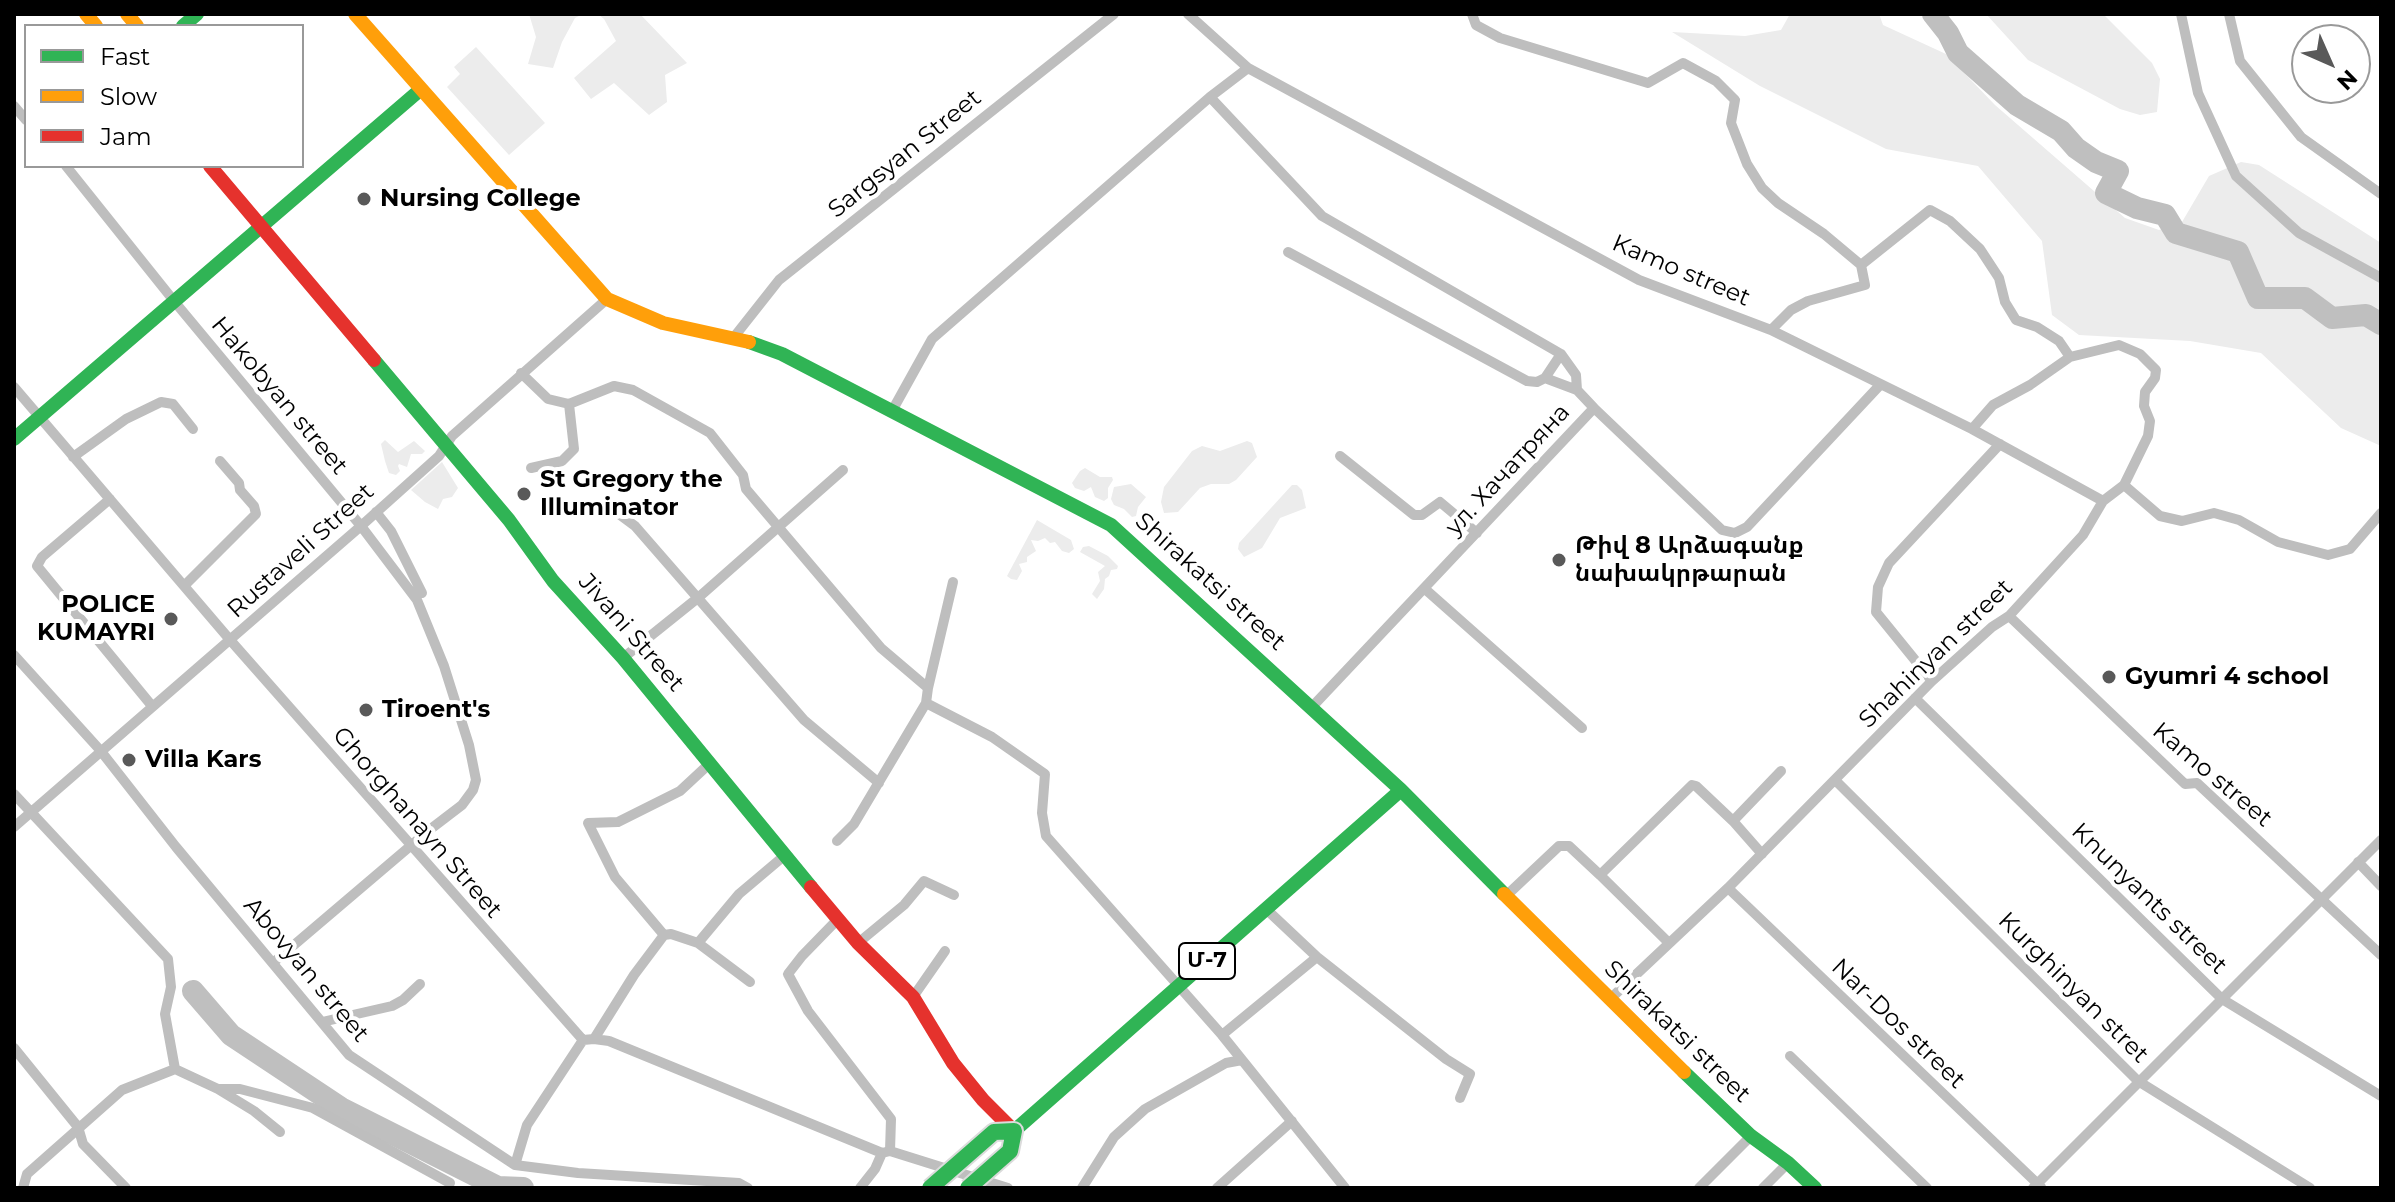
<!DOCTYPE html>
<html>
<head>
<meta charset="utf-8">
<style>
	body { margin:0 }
	#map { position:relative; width:2395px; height:1202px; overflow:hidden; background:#fff; font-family:Montserrat,sans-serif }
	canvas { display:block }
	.frame { position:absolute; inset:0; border:16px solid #000; pointer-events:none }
	.legend { position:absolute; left:24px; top:24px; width:280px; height:144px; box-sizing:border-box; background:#fff; border:2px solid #999; margin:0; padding:10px 14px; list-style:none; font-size:24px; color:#000 }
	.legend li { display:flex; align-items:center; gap:16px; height:40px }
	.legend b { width:40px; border:2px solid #999 }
	.north { position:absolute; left:2291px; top:24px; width:80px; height:80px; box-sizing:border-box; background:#fff; border:2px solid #999; border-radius:50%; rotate:135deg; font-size:22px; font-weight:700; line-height:32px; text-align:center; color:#000 }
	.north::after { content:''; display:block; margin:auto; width:28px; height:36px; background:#595959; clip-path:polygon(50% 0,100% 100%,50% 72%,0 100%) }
</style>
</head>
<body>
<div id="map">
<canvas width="2395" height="1202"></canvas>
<div class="frame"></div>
<ul class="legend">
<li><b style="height:10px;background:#30b455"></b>Fast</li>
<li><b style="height:10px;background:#ff9f0a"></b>Slow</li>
<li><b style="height:10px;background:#e5322d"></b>Jam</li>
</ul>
<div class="north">N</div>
</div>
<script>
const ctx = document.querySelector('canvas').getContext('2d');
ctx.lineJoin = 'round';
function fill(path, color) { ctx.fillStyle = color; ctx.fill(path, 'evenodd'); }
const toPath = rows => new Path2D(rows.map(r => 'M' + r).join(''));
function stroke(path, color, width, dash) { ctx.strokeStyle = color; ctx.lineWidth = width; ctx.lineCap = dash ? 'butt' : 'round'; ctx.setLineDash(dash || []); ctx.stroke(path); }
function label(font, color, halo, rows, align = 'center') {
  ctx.font = font + ' Montserrat,"Noto Sans Armenian",sans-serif'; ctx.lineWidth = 8; ctx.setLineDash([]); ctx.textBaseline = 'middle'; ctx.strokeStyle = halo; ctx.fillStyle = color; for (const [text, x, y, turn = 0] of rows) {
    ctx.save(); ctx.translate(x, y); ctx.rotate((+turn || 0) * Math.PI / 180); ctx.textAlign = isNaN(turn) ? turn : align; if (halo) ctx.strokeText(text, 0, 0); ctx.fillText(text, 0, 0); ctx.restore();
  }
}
const green = toPath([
	[529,14,583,14,575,18,562,42,553,68,528,64,536,37],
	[598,14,640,14,687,63,665,75,667,102,649,115,614,83,591,99,574,78,616,41,604,19],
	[1790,14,1879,14,1883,25,1946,54,1995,105,2125,218,2159,230,2182,222,2209,176,2241,162,2259,165,2381,243,2381,446,2341,428,2261,353,2190,341,2079,335,2052,315,2042,241,1978,166,1886,149,1760,86,1672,32,1745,36,1781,30],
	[1986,14,2103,14,2152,63,2160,79,2157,112,2140,115,2120,109,2028,60],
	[476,47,545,123,509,155,447,87,460,74,454,67],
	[385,440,398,452,414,441,425,451,422,454,411,454,407,467,399,464,398,466,400,471,396,475,389,473,385,461,381,444],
	[1247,441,1252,443,1257,457,1236,480,1229,484,1211,484,1200,488,1178,512,1164,513,1161,502,1164,487,1192,451,1202,446,1220,451],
	[442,462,458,488,452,497,443,499,438,509,425,502,411,490],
	[1085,468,1100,477,1112,477,1113,480,1108,488,1108,498,1104,501,1095,497,1091,487,1084,491,1075,488,1072,483,1080,471],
	[1131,484,1146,497,1138,507,1136,516,1132,517,1124,509,1114,505,1111,499,1114,487],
	[1292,485,1297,485,1302,490,1306,508,1280,518,1262,548,1244,557,1238,549,1239,543],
	[1037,520,1071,540,1074,549,1069,553,1062,551,1055,542,1050,543,1045,538,1038,541,1031,540,1036,551,1027,557,1027,562,1019,564,1022,571,1017,580,1011,579,1007,576],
	[1089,546,1108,556,1118,566,1117,569,1111,570,1109,576,1105,579,1104,589,1097,599,1092,594,1100,581,1098,572,1105,566,1080,552,1083,547]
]);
const river = toPath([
	[1933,14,1948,33,1958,53,2017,105,2061,131,2076,148,2096,162,2118,171,2106,193,2137,208,2165,215,2176,233,2238,252,2258,298,2305,298,2332,318,2366,315,2381,324],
	[193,991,231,1035,341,1108,498,1187,523,1188]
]);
const street = toPath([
	[1188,14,1248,68,1639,280,1771,330,1972,429,2103,501],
	[1472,14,1476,25,1500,38,1648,83,1683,63,1716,81,1735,100,1731,123,1747,164,1762,188,1778,203,1824,234,1861,265],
	[2181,14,2198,93,2236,176,2299,233,2381,278],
	[2229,14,2240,61,2301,137,2381,194],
	[1210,97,1322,216,1561,354,1576,375,1577,390],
	[14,106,26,120],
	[66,166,174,301,361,526,417,600,444,666,469,745,476,780,473,790,462,805,428,831,274,962],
	[1288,252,1527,381,1537,382,1545,378,1561,354],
	[1861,265,1930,210,1950,221,1980,249,1999,278,2005,302,2016,320,2037,327,2059,341,2070,357,2030,385,1993,405,1972,429],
	[1771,330,1791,310,1808,301,1865,285,1861,265],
	[734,337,779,280,1114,14],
	[521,373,548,399,569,404,614,386,633,390,710,433,743,475,746,489,881,648,928,688,926,703,992,737,1045,774,1042,813,1046,836,1222,1035,1345,1188],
	[1545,378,1577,390,1594,408],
	[14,387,231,641,583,1040,594,1039,609,1041,882,1153],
	[892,411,932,339,1210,97,1248,68],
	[1340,456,1414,515,1422,515,1440,502,1477,533],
	[73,457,126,419,161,402,173,404,193,429],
	[531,468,562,461,574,449,569,404],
	[2124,485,2160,516,2182,521,2214,513,2239,520,2278,542,2328,555,2350,549,2381,513],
	[110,499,42,557,37,566,152,706],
	[608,506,635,526,804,720,879,783],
	[376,512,391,531,422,593],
	[184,586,256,514,254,506,240,490,239,483,220,461],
	[1425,589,1582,728],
	[2009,616,2185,784,2197,783,2381,955],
	[14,655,100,750,176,847,349,1055,515,1165,578,1173,739,1183,748,1188],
	[623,658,699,597,843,470],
	[1932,681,1876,612,1878,587,1889,563,2000,444],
	[928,688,953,582],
	[1915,698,2222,999,2381,1096],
	[1311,708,1594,408,1722,530,1735,533,1747,527,1880,385],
	[1835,780,2138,1081,2310,1188],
	[14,794,168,959,171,987,165,1014,175,1069],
	[14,827,361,526,439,456,452,436,607,299],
	[837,841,854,824,926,703],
	[1762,854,1733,821,1781,771],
	[2358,862,2381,886],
	[1600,875,1669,943],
	[1728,888,2041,1187],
	[1507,895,1559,846,1569,846,1600,875,1692,785,1696,786,1733,821],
	[1266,909,1317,957,1446,1059,1470,1074,1460,1098],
	[838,919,802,956,788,974,808,1011,891,1119,890,1151],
	[664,935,615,877,588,823,618,822,680,791,708,765],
	[698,943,739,894,784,856],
	[858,943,904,905,924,881,954,895],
	[913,997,945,951],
	[1609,1000,1728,888,1932,681,1992,627,2009,616,2083,535,2103,501,2124,485,2148,436,2150,421,2144,406,2145,392,2155,378,2156,370,2140,354,2119,345,2070,357],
	[322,1022,392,1006,403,1000,420,984],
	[1222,1035,1317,957],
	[594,1039,634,975,664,935,671,934,698,943,750,982],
	[14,1048,78,1127,83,1144,126,1188],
	[1790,1056,1927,1188],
	[175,1069,218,1089,254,1111,280,1132],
	[218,1089,240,1089,313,1108,450,1183],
	[515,1165,527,1125,583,1040],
	[23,1188,27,1174,122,1090,175,1069],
	[860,1188,875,1169,882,1153,890,1151,1008,1188],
	[1082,1188,1114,1137,1145,1109,1226,1063,1242,1060],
	[1217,1188,1292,1121],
	[1699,1188,1751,1136],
	[1763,1188,1788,1163],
	[2033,1188,2381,840]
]);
const fast = toPath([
	[183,26,197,14],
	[749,342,782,354,1111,525,1401,790],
	[374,360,509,520,553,581,623,658,811,887],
	[14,439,420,90],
	[1684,1072,1751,1136,1788,1163,1815,1188],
	[1014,1131,1401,790,1504,894]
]);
const slow = toPath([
	[86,14,96,26],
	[127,14,137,26],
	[355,14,607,299,663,323,749,342],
	[1504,894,1684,1072]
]);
const jam = toPath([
	[210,166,374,360],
	[811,887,858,943,913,997,953,1063,983,1100,1014,1131]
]);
const fastBridge = toPath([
	[930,1188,994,1132,1014,1131,1010,1151,968,1188]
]);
const markers = [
	[364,199,8,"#595959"],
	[524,494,8,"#595959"],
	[1559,560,8,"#595959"],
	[171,619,8,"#595959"],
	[2109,677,8,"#595959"],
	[366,710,8,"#595959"],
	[129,760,8,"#595959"]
];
const shields = [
	[1207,961,56]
];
const shieldNames = [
	["Մ-7",1207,961]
];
const streetNames = [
	["Sargsyan Street",905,154,-39],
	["Kamo street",1681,271,23],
	["Hakobyan street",279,396,50],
	["ул. Хачатряна",1508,470,-47],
	["Rustaveli Street",301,551,-42],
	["Shirakatsi street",1210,582,42],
	["Jivani Street",631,633,49],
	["Shahinyan street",1936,654,-44],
	["Kamo street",2212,775,40],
	["Ghorghanayn Street",417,823,49],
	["Knunyants street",2149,899,44],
	["Abovyan street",306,970,50],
	["Kurghinyan stret",2073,988,45],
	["Nar-Dos street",1898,1024,44],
	["Shirakatsi street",1677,1032,44]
];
const poiNames = [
	["Nursing College",380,199],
	["St Gregory the",540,480],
	["Illuminator",540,508],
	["Թիվ 8 Արձագանք",1575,546],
	["նախակրթարան",1575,574],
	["POLICE",155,605,"right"],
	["KUMAYRI",155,633,"right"],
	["Gyumri 4 school",2125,677],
	["Tiroent's",382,710],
	["Villa Kars",145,760]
];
fill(green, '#ececec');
stroke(river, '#bfbfbf', 22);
stroke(street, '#bebebe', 10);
stroke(fast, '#30b455', 14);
stroke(slow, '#ff9f0a', 14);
stroke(jam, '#e5322d', 14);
stroke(fastBridge, '#dbdbdb', 20, []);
stroke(fastBridge, '#30b455', 16);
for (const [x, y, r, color] of markers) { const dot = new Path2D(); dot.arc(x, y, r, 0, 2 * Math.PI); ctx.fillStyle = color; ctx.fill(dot); stroke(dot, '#fff', 3); }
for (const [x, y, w] of shields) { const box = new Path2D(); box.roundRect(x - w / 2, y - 18, w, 36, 6); ctx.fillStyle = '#fff'; ctx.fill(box); stroke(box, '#000', 2); }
label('bold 22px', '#000', null, shieldNames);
label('24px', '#000', '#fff', streetNames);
label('bold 24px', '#000', '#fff', poiNames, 'left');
</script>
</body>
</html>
